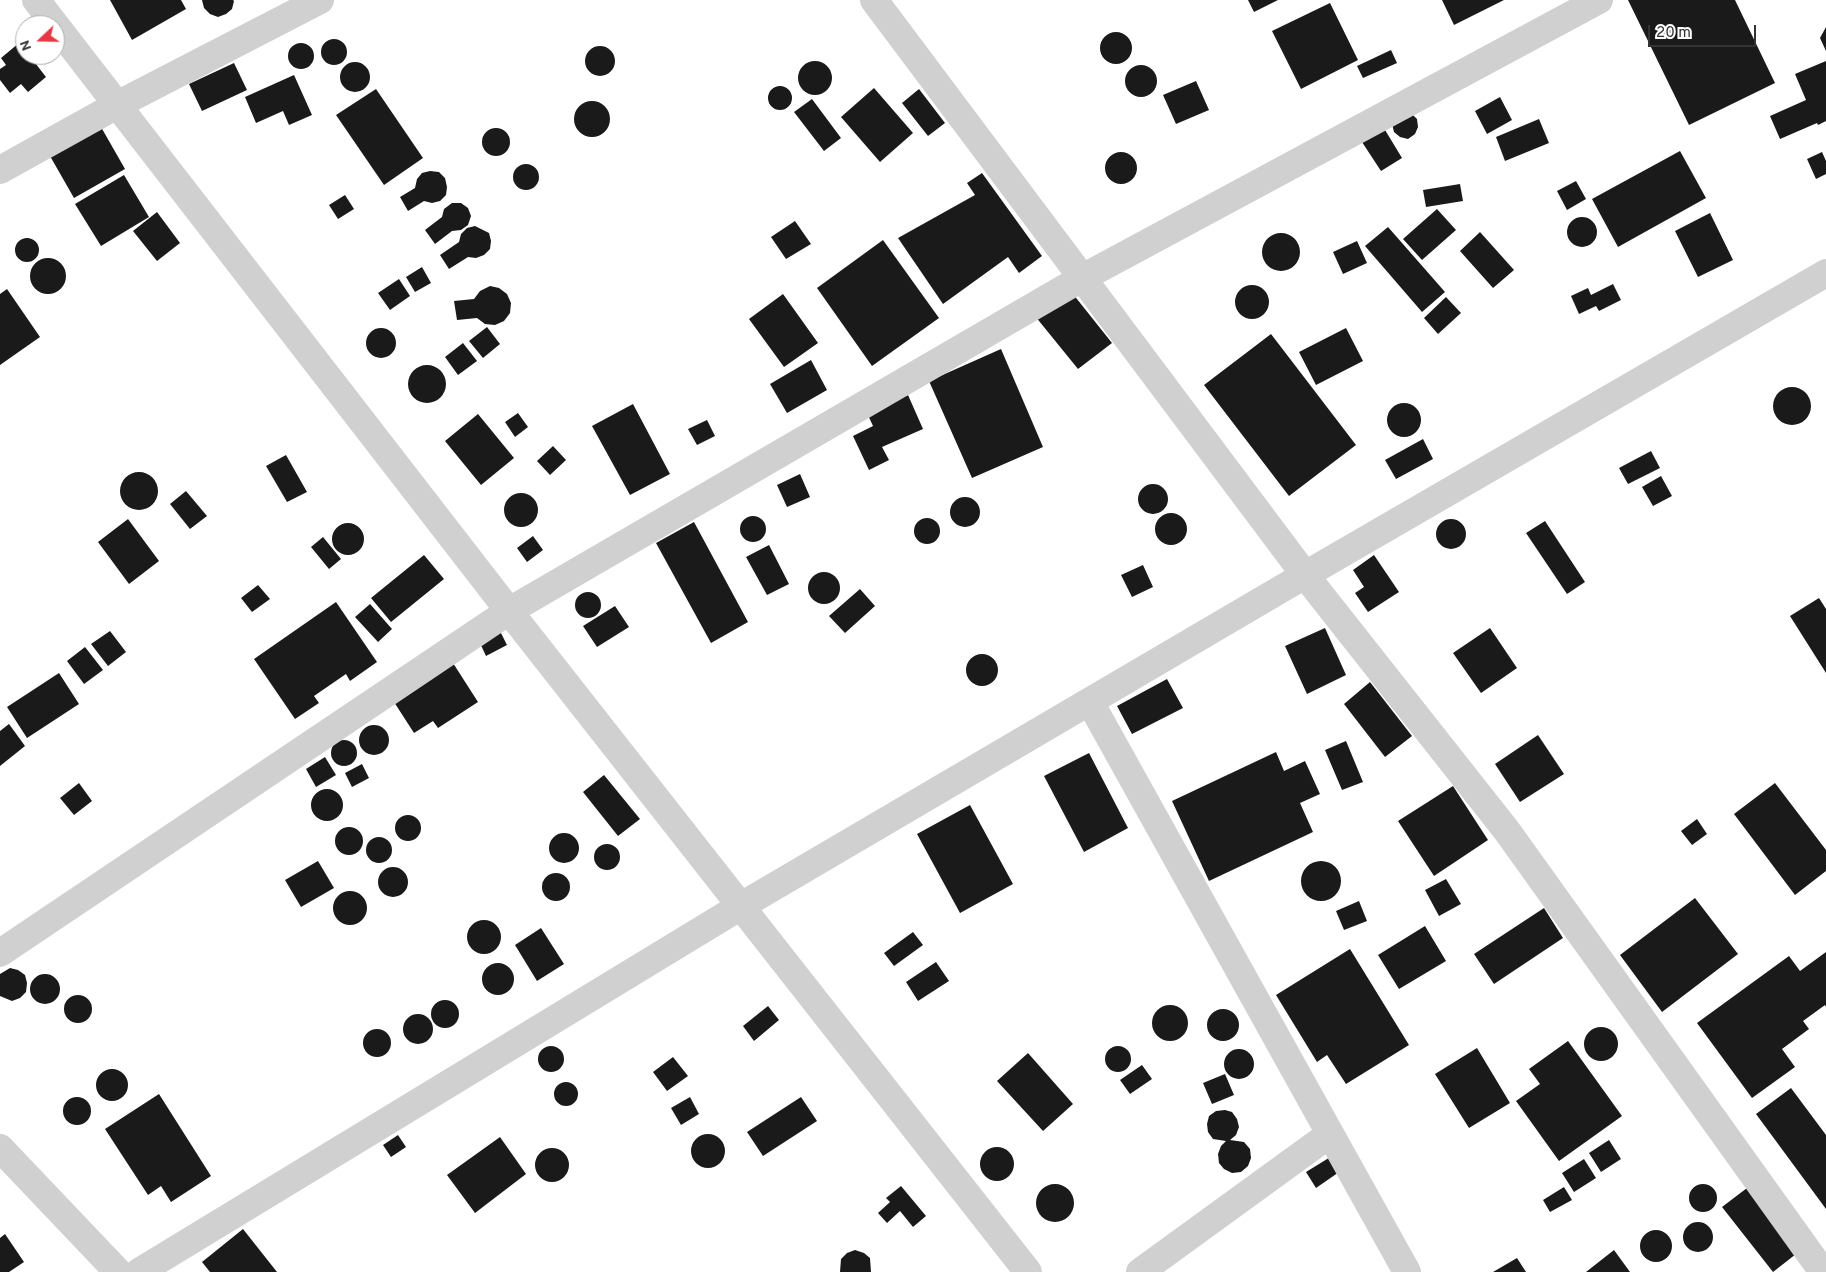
<!DOCTYPE html>
<html>
<head>
<meta charset="utf-8">
<style>
	body { margin:0 }
	#map { position:relative; width:1826px; height:1272px; overflow:hidden; background:#fff; font-family:Overpass,sans-serif }
	canvas { display:block }
	.north { position:absolute; left:15px; top:15px; width:50px; height:50px; box-sizing:border-box; background:#fff; border:1px solid #adadad; border-radius:50%; rotate:249deg; font-size:14px; font-weight:700; line-height:20px; text-align:center; color:#333 }
	.north::after { content:''; display:block; margin:auto; width:18px; height:22px; background:#e63946; clip-path:polygon(50% 0,100% 100%,50% 72%,0 100%) }
	.scale { position:absolute; left:1648px; top:25px; width:108px; height:22px; box-sizing:border-box; border:2px solid #333; border-top:0; padding-left:6px; font-size:15px; line-height:18px; white-space:nowrap; color:#333; -webkit-text-stroke:4px #fff; paint-order:stroke }
</style>
</head>
<body>
<div id="map">
<canvas width="1826" height="1272"></canvas>
<div class="north">N</div>
<div class="scale">20 m</div>
</div>
<script>
const ctx = document.querySelector('canvas').getContext('2d');
ctx.lineJoin = 'round';
function fill(path, color) { ctx.fillStyle = color; ctx.fill(path, 'evenodd'); }
const toPath = rows => new Path2D(rows.map(r => 'M' + r).join(''));
function stroke(path, color, width, dash) { ctx.strokeStyle = color; ctx.lineWidth = width; ctx.lineCap = dash ? 'butt' : 'round'; ctx.setLineDash(dash || []); ctx.stroke(path); }
const building = toPath([
	[110,0,181,0,186,9,132,40],
	[202,0,233,0,234,1,232,9,226,14,218,17,210,14,204,8],
	[1248,0,1278,0,1254,12],
	[1442,0,1504,0,1454,25],
	[1628,0,1735,0,1775,83,1689,125],
	[1330,3,1358,60,1301,89,1272,31],
	[1826,27,1826,51,1820,38],
	'1100 48a16 16 0 1 1 32 0a16 16 0 1 1-32 0Z',
	'321 52a13 13 0 1 1 26 0a13 13 0 1 1-26 0Z',
	[19,43,25,50,25,55,29,55,46,77,28,92,21,84,10,93,0,80,0,69,6,65,1,58],
	'288 56a13 13 0 1 1 26 0a13 13 0 1 1-26 0Z',
	'585 61a15 15 0 1 1 30 0a15 15 0 1 1-30 0Z',
	[1391,50,1397,63,1363,78,1357,66],
	[1826,61,1826,121,1818,125,1817,123,1780,139,1770,116,1806,100,1795,74],
	'798 78a17 17 0 1 1 34 0a17 17 0 1 1-34 0Z',
	'340 77a15 15 0 1 1 30 0a15 15 0 1 1-30 0Z',
	[234,63,247,90,202,111,189,84],
	'1125 81a16 16 0 1 1 32 0a16 16 0 1 1-32 0Z',
	[294,75,312,115,289,125,283,111,256,123,245,97],
	[1196,81,1209,110,1176,124,1163,95],
	'768 98a12 12 0 1 1 24 0a12 12 0 1 1-24 0Z',
	[874,88,913,133,880,162,841,117],
	[376,89,423,158,384,185,336,115],
	[919,89,945,123,928,136,902,103],
	[1500,97,1512,120,1487,134,1475,111],
	[812,99,841,138,824,151,794,112],
	'574 119a18 18 0 1 1 36 0a18 18 0 1 1-36 0Z',
	[1411,113,1417,119,1418,127,1415,134,1408,139,1400,137,1394,132,1392,124],
	[1539,119,1549,143,1505,161,1496,137],
	[1382,125,1402,158,1381,171,1360,139],
	[101,127,125,169,74,198,50,156],
	'482 142a14 14 0 1 1 28 0a14 14 0 1 1-28 0Z',
	[1680,151,1706,198,1618,247,1592,199],
	'1105 168a16 16 0 1 1 32 0a16 16 0 1 1-32 0Z',
	[1822,152,1826,161,1826,174,1816,179,1807,159],
	'513 177a13 13 0 1 1 26 0a13 13 0 1 1-26 0Z',
	[430,171,439,172,445,178,447,187,446,195,440,201,432,203,424,201,408,211,400,197,415,188,417,179,422,173],
	[982,173,1042,256,1019,273,1008,257,943,304,898,238,975,195,967,183],
	[124,175,149,217,101,246,75,204],
	[1576,181,1586,199,1567,210,1557,191],
	[1460,184,1463,201,1426,207,1423,190],
	[345,195,354,209,338,219,329,205],
	[452,203,461,203,468,208,471,216,468,225,461,230,452,231,435,244,425,230,442,217,444,209],
	[1437,209,1456,230,1422,260,1403,239],
	[157,212,180,243,157,261,133,231],
	[1710,213,1733,260,1698,277,1675,231],
	'1567 232a15 15 0 1 1 30 0a15 15 0 1 1-30 0Z',
	[795,221,811,244,786,259,771,237],
	[475,226,489,233,491,241,490,249,484,255,476,258,468,257,449,269,440,255,459,242,461,234,467,228],
	[1388,227,1445,292,1422,312,1365,246],
	[1480,232,1514,270,1493,288,1460,251],
	'1262 252a19 19 0 1 1 38 0a19 19 0 1 1-38 0Z',
	'15 250a12 12 0 1 1 24 0a12 12 0 1 1-24 0Z',
	[883,240,939,318,872,366,817,288],
	[1357,241,1367,263,1343,274,1333,252],
	'30 276a18 18 0 1 1 36 0a18 18 0 1 1-36 0Z',
	[422,267,431,283,415,292,406,277],
	[399,279,410,296,390,310,378,293],
	[1613,284,1621,300,1599,311,1596,306,1579,314,1571,296,1588,288,1591,295],
	'1235 302a17 17 0 1 1 34 0a17 17 0 1 1-34 0Z',
	[490,286,499,288,507,294,511,303,510,313,504,321,495,325,485,324,477,318,457,320,454,301,474,299,480,291],
	[7,289,40,337,0,365,0,294],
	[1069,289,1112,343,1078,369,1035,316],
	[783,294,818,343,784,367,749,319],
	[1446,297,1461,313,1438,334,1424,318],
	[487,327,500,344,483,358,469,341],
	'366 343a15 15 0 1 1 30 0a15 15 0 1 1-30 0Z',
	[1346,328,1363,361,1316,385,1299,352],
	[1271,334,1356,445,1289,496,1204,385],
	[463,343,477,361,458,375,445,357],
	[1001,349,1043,447,972,478,929,381],
	[811,360,827,390,787,413,770,384],
	'408 384a19 19 0 1 1 38 0a19 19 0 1 1-38 0Z',
	'1773 406a19 19 0 1 1 38 0a19 19 0 1 1-38 0Z',
	[908,395,923,429,882,447,889,460,869,470,853,436,873,426,867,413],
	'1387 420a17 17 0 1 1 34 0a17 17 0 1 1-34 0Z',
	[633,404,670,474,630,495,592,426],
	[518,413,528,427,515,437,505,422],
	[478,414,514,458,481,485,445,441],
	[707,420,715,436,697,445,688,429],
	[1423,439,1433,459,1396,479,1385,460],
	[553,446,566,460,550,475,537,461],
	[1651,451,1660,468,1628,484,1619,468],
	[286,455,307,492,287,502,266,466],
	'120 491a19 19 0 1 1 38 0a19 19 0 1 1-38 0Z',
	[800,474,810,497,787,507,777,485],
	[1661,476,1672,496,1653,506,1642,487],
	'1138 499a15 15 0 1 1 30 0a15 15 0 1 1-30 0Z',
	[186,491,207,516,190,529,170,504],
	'504 510a17 17 0 1 1 34 0a17 17 0 1 1-34 0Z',
	'950 512a15 15 0 1 1 30 0a15 15 0 1 1-30 0Z',
	'1155 529a16 16 0 1 1 32 0a16 16 0 1 1-32 0Z',
	'740 529a13 13 0 1 1 26 0a13 13 0 1 1-26 0Z',
	'914 531a13 13 0 1 1 26 0a13 13 0 1 1-26 0Z',
	'1436 534a15 15 0 1 1 30 0a15 15 0 1 1-30 0Z',
	[128,519,159,561,129,584,98,542],
	[1545,521,1585,582,1567,594,1526,533],
	[694,522,748,622,711,643,656,543],
	'332 539a16 16 0 1 1 32 0a16 16 0 1 1-32 0Z',
	[533,536,543,550,527,562,517,548],
	[323,537,341,559,329,569,311,547],
	[769,545,789,584,767,595,746,557],
	[424,555,444,579,391,622,371,598],
	[1374,555,1399,592,1368,612,1355,593,1364,587,1353,570],
	[1143,565,1153,587,1132,597,1121,575],
	'808 588a16 16 0 1 1 32 0a16 16 0 1 1-32 0Z',
	[258,585,270,599,252,612,241,598],
	[860,589,875,606,845,633,829,616],
	'575 605a13 13 0 1 1 26 0a13 13 0 1 1-26 0Z',
	[1819,598,1826,609,1826,673,1790,616],
	[336,602,377,662,350,681,346,674,314,696,319,703,295,719,254,659],
	[370,604,392,629,378,642,355,617],
	[615,606,629,627,597,647,583,626],
	[1325,628,1346,675,1307,694,1285,646],
	[1490,628,1517,668,1481,693,1453,653],
	[110,631,126,652,108,666,91,644],
	[500,631,507,645,486,656,479,641],
	[85,647,103,670,84,684,67,661],
	'966 670a16 16 0 1 1 32 0a16 16 0 1 1-32 0Z',
	[453,663,478,702,438,728,433,721,414,733,394,702],
	[59,673,79,704,27,738,7,707],
	[1167,679,1183,708,1132,734,1117,706],
	[1370,682,1412,736,1385,757,1344,704],
	[9,724,25,746,0,766,0,731],
	'359 740a15 15 0 1 1 30 0a15 15 0 1 1-30 0Z',
	[1538,735,1564,774,1520,802,1495,764],
	'331 753a13 13 0 1 1 26 0a13 13 0 1 1-26 0Z',
	[1346,741,1363,782,1342,790,1325,750],
	[1276,752,1284,771,1305,761,1320,794,1300,803,1313,832,1209,881,1172,801],
	[1089,753,1128,828,1084,852,1044,776],
	[325,757,336,775,316,787,306,769],
	[362,764,369,778,352,787,345,773],
	[604,775,640,819,618,836,583,792],
	[79,783,92,801,74,815,60,798],
	[1775,783,1826,850,1826,871,1795,895,1734,814],
	[1453,786,1488,840,1434,876,1398,821],
	'311 805a16 16 0 1 1 32 0a16 16 0 1 1-32 0Z',
	[970,805,1013,884,960,913,917,834],
	'395 828a13 13 0 1 1 26 0a13 13 0 1 1-26 0Z',
	[1697,819,1707,834,1692,845,1681,831],
	'335 841a14 14 0 1 1 28 0a14 14 0 1 1-28 0Z',
	'549 848a15 15 0 1 1 30 0a15 15 0 1 1-30 0Z',
	'366 850a13 13 0 1 1 26 0a13 13 0 1 1-26 0Z',
	'594 857a13 13 0 1 1 26 0a13 13 0 1 1-26 0Z',
	'1301 881a20 20 0 1 1 40 0a20 20 0 1 1-40 0Z',
	[318,861,334,888,301,907,285,880],
	'378 882a15 15 0 1 1 30 0a15 15 0 1 1-30 0Z',
	'542 887a14 14 0 1 1 28 0a14 14 0 1 1-28 0Z',
	[1446,879,1461,904,1439,916,1425,890],
	'333 908a17 17 0 1 1 34 0a17 17 0 1 1-34 0Z',
	[1695,898,1738,954,1662,1012,1620,955],
	[1359,901,1367,921,1344,930,1336,911],
	[1544,908,1563,938,1494,984,1474,954],
	'467 937a17 17 0 1 1 34 0a17 17 0 1 1-34 0Z',
	[1425,926,1446,961,1399,989,1378,955],
	[541,928,564,964,537,981,515,945],
	[913,932,923,945,894,966,884,953],
	[1350,949,1409,1045,1346,1084,1327,1055,1317,1062,1276,995],
	[1826,952,1826,1007,1825,1005,1803,1021,1809,1029,1782,1049,1795,1067,1752,1098,1697,1023,1789,956,1800,971],
	[936,962,949,981,918,1001,906,982],
	'482 979a16 16 0 1 1 32 0a16 16 0 1 1-32 0Z',
	[10,968,18,970,25,975,27,983,26,992,20,998,12,1001,0,996,0,974],
	'30 989a15 15 0 1 1 30 0a15 15 0 1 1-30 0Z',
	'64 1009a14 14 0 1 1 28 0a14 14 0 1 1-28 0Z',
	'431 1014a14 14 0 1 1 28 0a14 14 0 1 1-28 0Z',
	'1152 1023a18 18 0 1 1 36 0a18 18 0 1 1-36 0Z',
	[768,1006,779,1020,754,1041,743,1026],
	'1207 1025a16 16 0 1 1 32 0a16 16 0 1 1-32 0Z',
	'403 1029a15 15 0 1 1 30 0a15 15 0 1 1-30 0Z',
	'1584 1044a17 17 0 1 1 34 0a17 17 0 1 1-34 0Z',
	'363 1043a14 14 0 1 1 28 0a14 14 0 1 1-28 0Z',
	[1568,1041,1622,1116,1559,1161,1516,1101,1540,1084,1529,1069],
	'1105 1059a13 13 0 1 1 26 0a13 13 0 1 1-26 0Z',
	'538 1059a13 13 0 1 1 26 0a13 13 0 1 1-26 0Z',
	[1477,1048,1510,1103,1469,1128,1435,1074],
	'1224 1064a15 15 0 1 1 30 0a15 15 0 1 1-30 0Z',
	[1028,1053,1073,1104,1043,1131,997,1081],
	[673,1057,688,1076,667,1091,653,1072],
	[1142,1065,1152,1079,1130,1094,1120,1080],
	'96 1085a16 16 0 1 1 32 0a16 16 0 1 1-32 0Z',
	[1225,1074,1234,1095,1212,1104,1203,1083],
	'554 1094a12 12 0 1 1 24 0a12 12 0 1 1-24 0Z',
	[1791,1088,1826,1135,1826,1209,1756,1114],
	[159,1094,211,1176,171,1202,161,1186,148,1195,105,1129],
	'63 1111a14 14 0 1 1 28 0a14 14 0 1 1-28 0Z',
	[690,1097,699,1114,681,1125,671,1108],
	[801,1097,817,1121,763,1156,747,1132],
	[1225,1110,1232,1112,1237,1119,1239,1127,1236,1135,1230,1140,1244,1142,1250,1149,1251,1158,1248,1166,1241,1172,1232,1173,1224,1169,1219,1163,1218,1154,1221,1146,1226,1141,1213,1139,1208,1132,1207,1124,1209,1116,1216,1111],
	'691 1151a17 17 0 1 1 34 0a17 17 0 1 1-34 0Z',
	[398,1135,406,1147,391,1157,383,1145],
	[500,1137,526,1174,475,1213,447,1175],
	[1609,1140,1621,1159,1601,1172,1589,1153],
	'980 1164a17 17 0 1 1 34 0a17 17 0 1 1-34 0Z',
	'535 1165a17 17 0 1 1 34 0a17 17 0 1 1-34 0Z',
	[1332,1156,1342,1170,1316,1188,1306,1172],
	[1584,1159,1596,1178,1574,1192,1562,1173],
	'1689 1198a14 14 0 1 1 28 0a14 14 0 1 1-28 0Z',
	'1036 1203a19 19 0 1 1 38 0a19 19 0 1 1-38 0Z',
	[901,1186,926,1216,913,1227,900,1211,887,1223,878,1213,890,1202,886,1198],
	[1564,1187,1572,1200,1550,1212,1543,1200],
	[1747,1188,1796,1254,1773,1272,1722,1207],
	'1683 1237a15 15 0 1 1 30 0a15 15 0 1 1-30 0Z',
	[243,1229,277,1272,210,1272,202,1262],
	'1640 1246a16 16 0 1 1 32 0a16 16 0 1 1-32 0Z',
	[5,1234,24,1262,9,1272,0,1272,0,1238],
	[855,1250,864,1253,870,1258,871,1272,840,1272,841,1259,847,1253],
	[1614,1250,1630,1272,1586,1272],
	[1517,1258,1526,1272,1493,1272]
]);
const minor = toPath([
	[36,0,509,611,1028,1272],
	[874,0,1305,575,1507,831,1823,1272],
	[0,170,117,105,320,0],
	[1090,702,1407,1272],
	[0,953,509,611,1082,278,1599,0],
	[0,1148,118,1272],
	[139,1272,741,906,1305,575,1826,273],
	[1140,1272,1330,1134]
]);
fill(building, '#1a1a1a');
stroke(minor, '#d0d0d0', 28);
</script>
</body>
</html>
